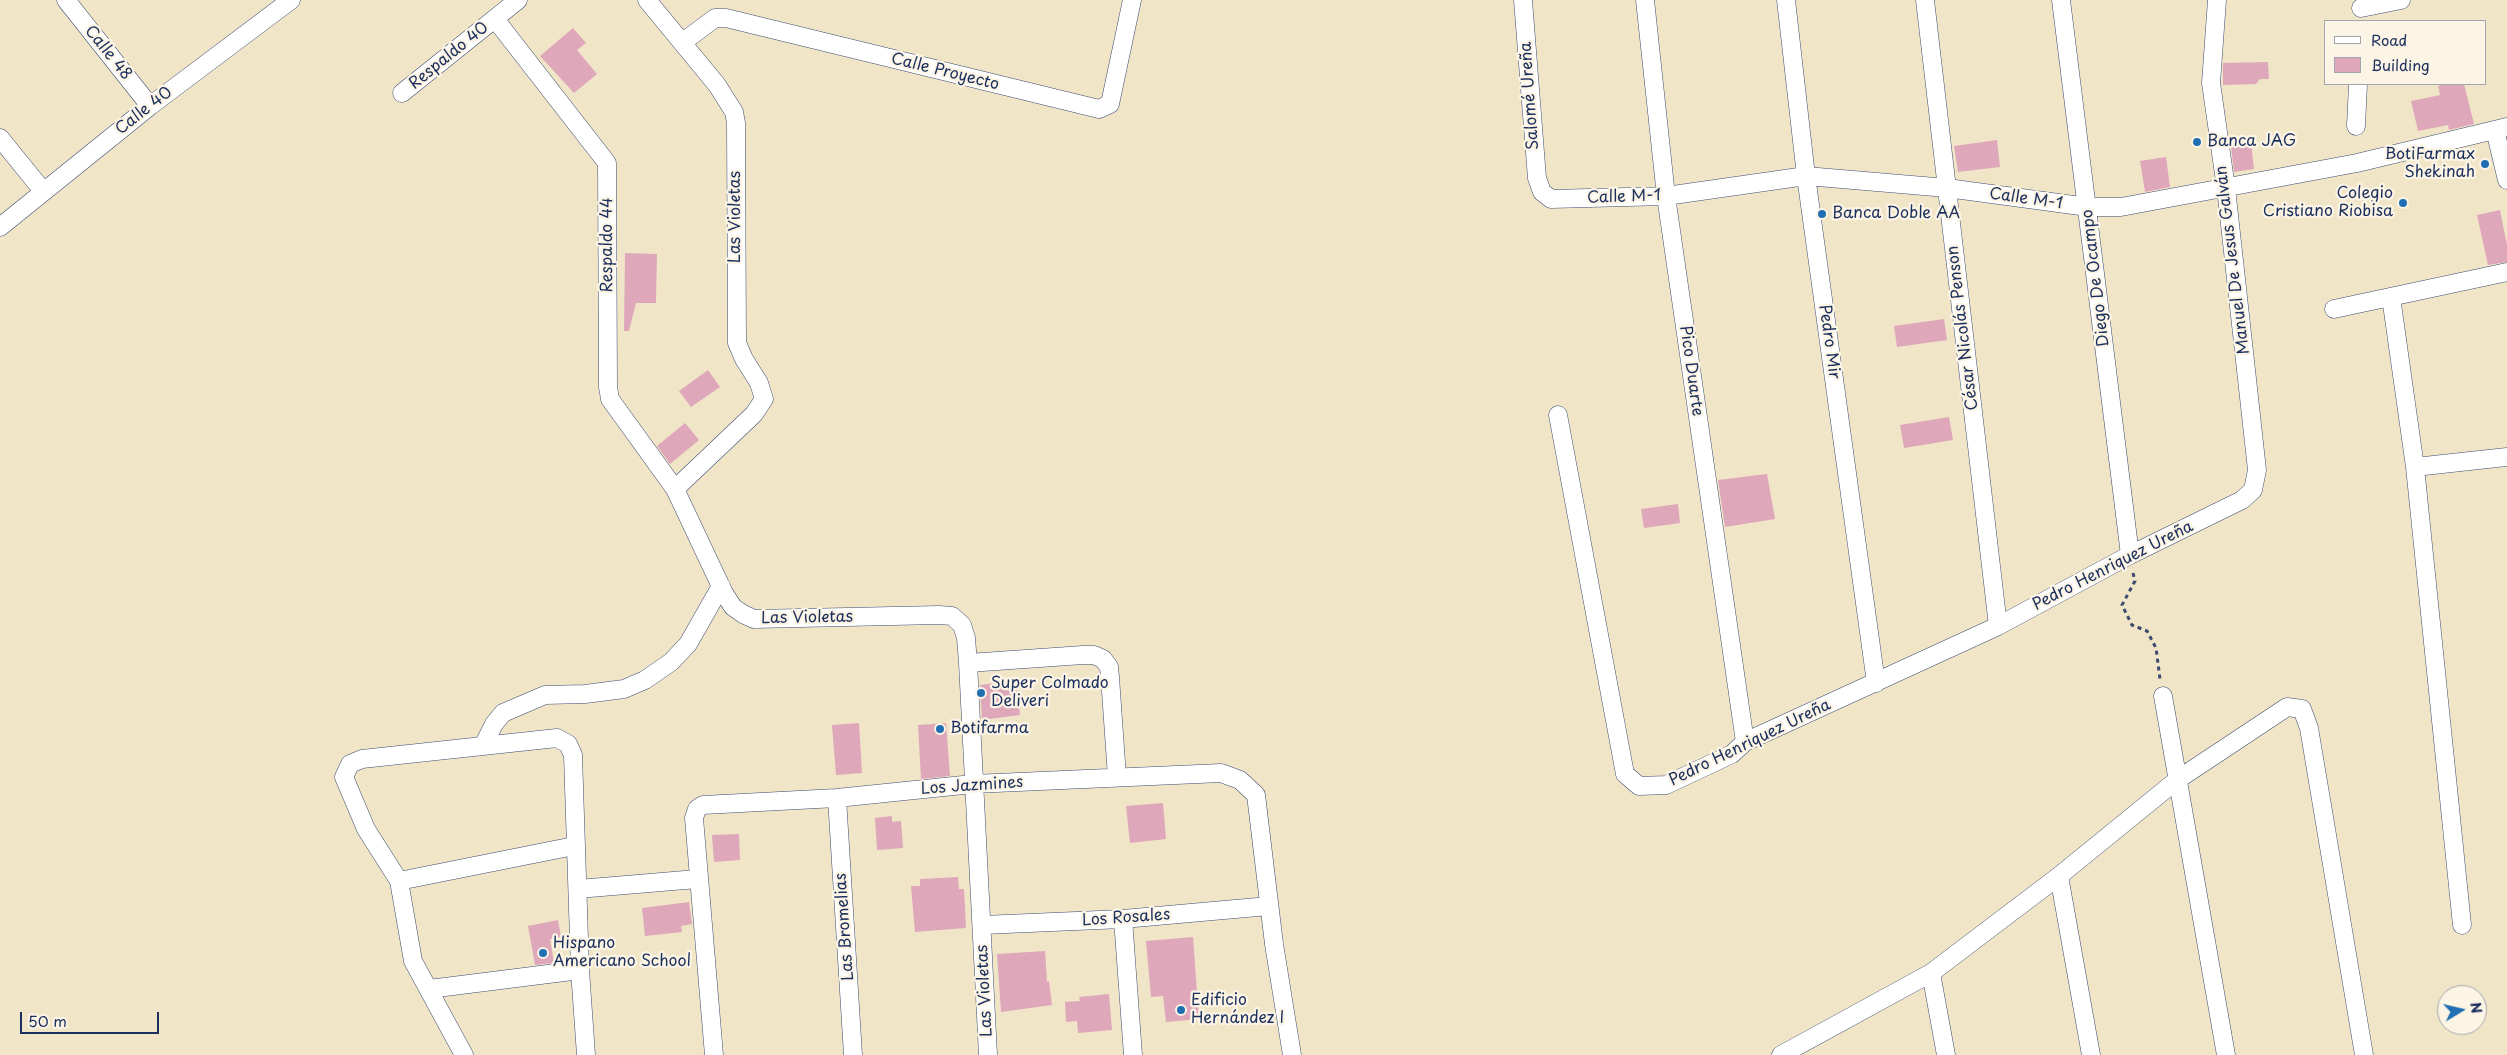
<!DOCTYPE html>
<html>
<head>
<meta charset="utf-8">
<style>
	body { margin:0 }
	#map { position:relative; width:2507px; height:1055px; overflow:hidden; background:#f1e5c8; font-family:"Playpen Sans",sans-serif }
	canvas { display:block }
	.legend { position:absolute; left:2324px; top:20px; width:162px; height:65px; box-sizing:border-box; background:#fcf5e5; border:1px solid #a2a6af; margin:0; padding:6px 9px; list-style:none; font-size:15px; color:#1b2f5e }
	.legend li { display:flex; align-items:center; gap:10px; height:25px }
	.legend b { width:25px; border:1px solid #a2a6af }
	.north { position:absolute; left:2437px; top:985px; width:50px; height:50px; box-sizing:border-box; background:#fcf5e5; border:1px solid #a2a6af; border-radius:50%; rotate:81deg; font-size:14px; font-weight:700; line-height:20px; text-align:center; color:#1b2f5e }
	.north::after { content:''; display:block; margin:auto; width:18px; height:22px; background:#1f6fb2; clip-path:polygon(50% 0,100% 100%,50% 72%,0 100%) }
	.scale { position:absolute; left:20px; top:1012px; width:139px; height:22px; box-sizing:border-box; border:2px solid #1b2f5e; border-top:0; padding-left:6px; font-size:15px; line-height:18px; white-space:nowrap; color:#1b2f5e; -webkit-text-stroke:4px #fcf5e5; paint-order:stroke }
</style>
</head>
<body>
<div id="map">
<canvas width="2507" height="1055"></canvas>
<ul class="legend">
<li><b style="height:6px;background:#fff"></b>Road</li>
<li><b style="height:14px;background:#dea7ba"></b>Building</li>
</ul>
<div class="north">N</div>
<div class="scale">50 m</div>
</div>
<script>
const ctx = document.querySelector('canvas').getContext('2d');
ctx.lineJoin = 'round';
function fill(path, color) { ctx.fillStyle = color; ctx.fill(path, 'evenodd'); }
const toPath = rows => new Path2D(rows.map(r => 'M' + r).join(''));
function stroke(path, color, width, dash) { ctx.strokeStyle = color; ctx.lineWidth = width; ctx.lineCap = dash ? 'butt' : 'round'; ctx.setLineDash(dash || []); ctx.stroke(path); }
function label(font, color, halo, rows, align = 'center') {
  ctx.font = font + ' "Playpen Sans",sans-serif'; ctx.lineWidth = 4.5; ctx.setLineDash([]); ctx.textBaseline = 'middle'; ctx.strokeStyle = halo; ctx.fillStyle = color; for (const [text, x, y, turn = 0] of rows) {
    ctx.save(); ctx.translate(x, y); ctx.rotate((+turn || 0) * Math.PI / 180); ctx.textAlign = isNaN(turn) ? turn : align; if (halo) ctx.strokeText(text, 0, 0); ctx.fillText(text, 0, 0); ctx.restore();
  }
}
const building = toPath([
	[573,28,586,43,577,50,597,74,574,93,540,56],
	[2268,62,2269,79,2260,79,2256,84,2223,85,2223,63],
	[2446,84,2464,84,2474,124,2449,130,2448,125,2418,131,2411,101,2440,95,2438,86],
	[1997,140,2000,167,1958,172,1954,146],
	[2251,143,2254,169,2234,172,2231,146],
	[2166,157,2170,187,2145,192,2140,161],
	[2500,210,2507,245,2507,262,2488,265,2477,215],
	[625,253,657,254,656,303,636,303,629,331,624,331],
	[1944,319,1947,340,1897,347,1894,326],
	[708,370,720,387,691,407,679,391],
	[1949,417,1953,440,1904,448,1900,425],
	[685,423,699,440,670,464,657,446],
	[1767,474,1775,519,1725,527,1718,480],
	[1678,504,1680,523,1644,528,1641,509],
	[1016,680,1020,715,982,720,980,685],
	[859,723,862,773,836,775,832,725],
	[946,723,950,776,921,779,918,725],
	[1163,803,1166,839,1130,843,1126,806],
	[892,816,892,822,901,821,903,848,877,850,875,818],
	[739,834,740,860,714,862,712,835],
	[958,877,959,889,964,889,966,928,915,932,911,886,920,886,920,879],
	[689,902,692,924,681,926,682,932,645,936,642,908],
	[558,920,561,937,550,939,554,963,535,965,528,926],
	[1193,937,1199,1019,1166,1022,1163,996,1151,997,1146,941],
	[1045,951,1047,982,1049,981,1052,1005,1001,1012,997,954],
	[1109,994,1112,1030,1078,1033,1077,1021,1066,1022,1065,1002,1080,1001,1079,997]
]);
const path = toPath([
	[2133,573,2135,581,2122,605,2132,625,2147,631,2156,648,2160,679]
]);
const street = toPath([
	[66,0,150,106],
	[647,0,717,85,734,112,736,123,737,343,744,359,759,383,764,399,754,414,675,489,724,593,733,607,743,614,754,619,939,615,952,616,962,625,966,638,968,663,988,1055],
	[1523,0,1537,178,1542,192,1551,199,1666,196,1806,176,1947,188,2088,207,2121,207,2357,163,2507,127],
	[1645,0,1666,196,1745,742],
	[1786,0,1806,176,1876,683],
	[1925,0,1998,626],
	[2061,0,2130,555],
	[2361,8,2401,0],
	[495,19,607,163,608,387,610,399,675,489],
	[683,42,715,18,726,18,1099,109,1110,104,1132,0],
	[402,93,518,0],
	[2356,126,2358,84],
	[2495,130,2507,180],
	[0,138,43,191],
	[0,227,150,106,291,0],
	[2391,297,2415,467,2462,925],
	[2334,309,2507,272],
	[1558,415,1625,774,1639,786,1666,785,1732,754,1745,742,1998,626,2130,555,2242,500,2253,490,2257,470,2226,188,2211,83,2217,0],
	[2415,467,2507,457],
	[968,663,1083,655,1094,655,1103,659,1109,667,1110,677,1117,777],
	[2163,696,2226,1055],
	[483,746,494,724,503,713,545,695,585,694,624,689,645,680,671,662,688,644,721,586],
	[837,798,853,1055],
	[2059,876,2091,1055],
	[399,881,574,846],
	[578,889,697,879],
	[1123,919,1133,1055],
	[982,925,1123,919,1269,906],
	[580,970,586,1055],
	[1931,973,1946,1055],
	[429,989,580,970,573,755,568,744,557,738,362,759,350,764,344,777,366,829,399,881,413,961,464,1055],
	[714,1055,694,818,697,809,703,805,837,798,973,784,1221,773,1240,780,1256,795,1274,944,1292,1055],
	[1781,1055,1931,973,2059,876,2177,780,2287,707,2302,709,2309,728,2364,1055]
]);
const markers = [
	[2197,142,5,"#1f6fb2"],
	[2485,164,5,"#1f6fb2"],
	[2403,203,5,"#1f6fb2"],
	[1822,214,5,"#1f6fb2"],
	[981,693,5,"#1f6fb2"],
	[940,729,5,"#1f6fb2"],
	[543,953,5,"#1f6fb2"],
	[1181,1010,5,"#1f6fb2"]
];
const streetNames = [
	["Calle 48",108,53,51],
	["Respaldo 40",449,56,-39],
	["Calle Proyecto",945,72,14],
	["Salomé Ureña",1530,96,-94],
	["Calle 40",144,111,-38],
	["Calle M-1",1624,197,-2],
	["Calle M-1",2026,199,8],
	["Las Violetas",736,217,-90],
	["Respaldo 44",608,245,-90],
	["Manuel De Jesus Galván",2233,260,-97],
	["Diego De Ocampo",2096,278,-97],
	["César Nicolás Penson",1963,328,-97],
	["Pedro Mir",1829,342,82],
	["Pico Duarte",1691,371,82],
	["Pedro Henriquez Ureña",2113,566,-27],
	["Las Violetas",807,618,-1],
	["Pedro Henriquez Ureña",1750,743,-26],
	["Los Jazmines",972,786,-4],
	["Los Rosales",1126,918,-4],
	["Las Bromelias",845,927,-94],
	["Las Violetas",985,991,-93]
];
const poiNames = [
	["Banca JAG",2207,142],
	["BotiFarmax",2475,155,"right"],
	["Shekinah",2475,173,"right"],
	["Colegio",2393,194,"right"],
	["Cristiano Riobisa",2393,212,"right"],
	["Banca Doble AA",1832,214],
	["Super Colmado",991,684],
	["Deliveri",991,702],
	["Botifarma",950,729],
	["Hispano",553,944],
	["Americano School",553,962],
	["Edificio",1191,1001],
	["Hernández I",1191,1019]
];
fill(building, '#dea7ba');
stroke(street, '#3b4a6e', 19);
stroke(path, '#3b4a6e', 3, [4, 4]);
stroke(street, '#fff', 18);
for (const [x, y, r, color] of markers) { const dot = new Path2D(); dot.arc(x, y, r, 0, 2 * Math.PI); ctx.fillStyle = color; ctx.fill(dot); stroke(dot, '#fcf5e5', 2); }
label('16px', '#1b2f5e', '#fcf5e5', streetNames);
label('16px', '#1b2f5e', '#fcf5e5', poiNames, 'left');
</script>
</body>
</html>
